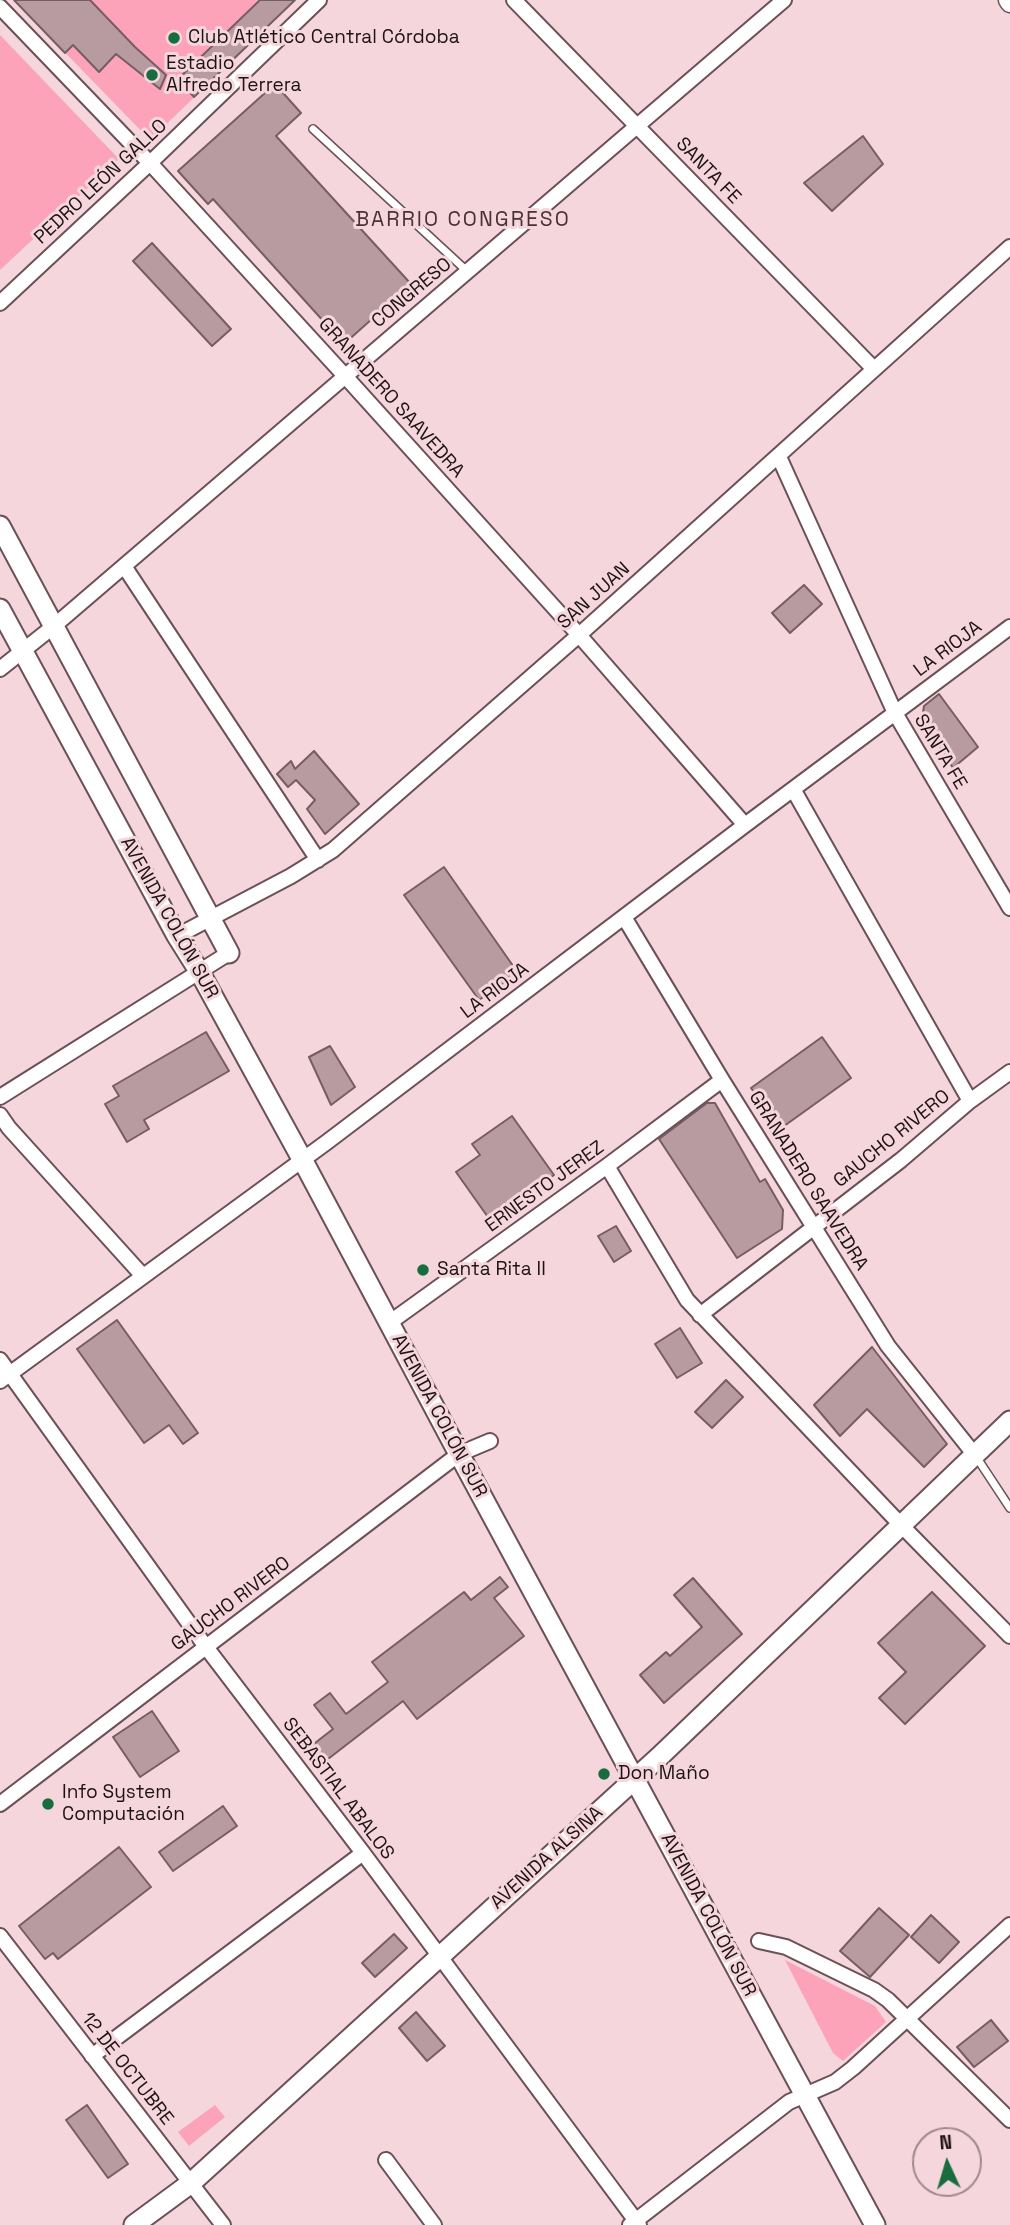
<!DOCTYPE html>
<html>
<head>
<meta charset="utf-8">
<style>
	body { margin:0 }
	#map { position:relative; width:1010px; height:2225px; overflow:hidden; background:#f5d6dc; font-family:"Space Grotesk",sans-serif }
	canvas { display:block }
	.north { position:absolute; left:912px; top:2127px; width:70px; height:70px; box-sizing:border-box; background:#f5d6dc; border:2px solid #9f888c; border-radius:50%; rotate:356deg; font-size:19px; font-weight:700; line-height:28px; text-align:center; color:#1d1315 }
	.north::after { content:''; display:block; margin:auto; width:24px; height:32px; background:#196c3e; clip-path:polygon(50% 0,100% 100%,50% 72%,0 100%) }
</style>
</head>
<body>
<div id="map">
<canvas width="1010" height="2225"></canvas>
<div class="north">N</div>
</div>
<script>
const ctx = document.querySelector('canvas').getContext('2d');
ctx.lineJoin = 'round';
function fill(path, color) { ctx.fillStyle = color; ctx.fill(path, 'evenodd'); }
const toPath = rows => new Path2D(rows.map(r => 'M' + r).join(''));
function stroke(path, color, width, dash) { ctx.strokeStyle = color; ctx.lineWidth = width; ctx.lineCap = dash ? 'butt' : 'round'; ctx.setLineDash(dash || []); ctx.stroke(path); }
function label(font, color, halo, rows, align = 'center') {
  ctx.font = font + ' "Space Grotesk",sans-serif'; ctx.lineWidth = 6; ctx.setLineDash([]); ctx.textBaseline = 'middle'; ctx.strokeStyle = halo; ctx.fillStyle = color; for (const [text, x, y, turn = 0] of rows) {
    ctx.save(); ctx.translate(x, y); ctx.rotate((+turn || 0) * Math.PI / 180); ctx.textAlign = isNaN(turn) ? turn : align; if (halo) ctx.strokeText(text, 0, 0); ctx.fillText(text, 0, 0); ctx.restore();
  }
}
const green = toPath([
	[14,0,295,0,150,140],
	[0,35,119,159,0,270],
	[785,1960,875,2006,886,2022,843,2061,833,2053],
	[215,2105,225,2117,189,2146,178,2132]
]);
const building = toPath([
	[14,0,90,0,135,47,166,75,160,89,116,54,99,72,73,45,65,53,14,0],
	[260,0,295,0,194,97,178,79,260,0],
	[275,84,301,113,276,136,411,284,344,344,213,199,208,204,178,171,275,84],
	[863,136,883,164,832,211,804,183,863,136],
	[152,243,231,329,212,346,133,261,152,243],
	[804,585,822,604,790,633,772,613,804,585],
	[939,694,978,747,953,768,922,719,924,706,939,694],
	[314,751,359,804,325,834,307,809,315,800,296,780,288,787,277,774,291,761,295,769,314,751],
	[444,867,518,973,479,1000,404,895,444,867],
	[206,1032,229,1071,144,1120,149,1129,127,1142,105,1104,119,1096,113,1086,206,1032],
	[822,1037,851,1078,780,1129,751,1088,822,1037],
	[330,1046,355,1087,331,1105,309,1057,330,1046],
	[707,1103,715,1103,760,1182,765,1179,783,1210,782,1229,737,1258,659,1139,707,1103],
	[512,1116,554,1175,490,1220,456,1172,480,1155,472,1144,512,1116],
	[616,1226,631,1251,614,1262,598,1236,616,1226],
	[117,1320,198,1433,183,1444,169,1425,144,1443,77,1349,117,1320],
	[680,1328,702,1363,677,1378,655,1344,680,1328],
	[872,1347,947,1444,924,1467,867,1409,840,1436,814,1405,872,1347],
	[726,1380,743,1397,712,1428,695,1412,726,1380],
	[500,1577,508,1587,494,1598,524,1636,417,1719,403,1701,319,1766,306,1750,333,1729,314,1705,330,1693,346,1714,388,1682,372,1662,464,1592,471,1600,500,1577],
	[693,1578,742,1634,664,1703,640,1675,666,1652,670,1656,702,1627,674,1595,693,1578],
	[932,1592,985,1646,905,1724,879,1698,906,1672,878,1643,932,1592],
	[152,1711,179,1751,140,1777,113,1737,152,1711],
	[223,1806,237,1826,173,1871,159,1852,223,1806],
	[119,1847,151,1887,58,1959,53,1953,45,1959,19,1926,119,1847],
	[879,1908,909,1935,870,1977,840,1951,879,1908],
	[931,1915,959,1942,939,1963,911,1937,931,1915],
	[394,1934,407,1948,375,1977,362,1963,394,1934],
	[416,2012,445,2046,427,2061,399,2028,416,2012],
	[991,2020,1008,2041,974,2067,957,2047,991,2020],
	[87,2105,128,2164,108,2178,66,2120,87,2105]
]);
const service = toPath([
	[313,129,468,272],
	[975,1455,1010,1508]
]);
const minor = toPath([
	[514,0,874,369],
	[0,7,150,163,345,376,579,635,745,825],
	[0,303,150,163,319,0],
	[779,457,895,713,1010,908],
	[124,566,318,860],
	[0,669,54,626,784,0],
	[793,789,970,1101],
	[624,917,722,1080,888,1346,974,1454],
	[177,936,291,876,333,850,579,635,1010,247],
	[0,1097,229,953],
	[0,1115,9,1128,143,1276],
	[607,1166,687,1300,901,1525,1010,1636],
	[700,1315,901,1160,970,1101,1010,1072],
	[389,1323,607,1166,722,1080],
	[0,1360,206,1647,363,1853,639,2225],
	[0,1381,327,1142,745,825,1010,627],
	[0,1804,459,1454,490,1441],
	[0,1936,223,2225],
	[759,1941,786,1947,874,1990,888,2000,1010,2120],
	[92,2056,363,1853],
	[386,2160,434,2225],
	[630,2225,789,2102,835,2082,853,2068,1010,1925]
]);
const tertiary = toPath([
	[1008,0,1010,3]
]);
const secondary = toPath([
	[0,526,229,953],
	[0,609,177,936,199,971,302,1159,459,1454,875,2225],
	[134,2225,191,2183,659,1757,1010,1421]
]);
const markers = [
	[174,38,7,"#196c3e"],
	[152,75,7,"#196c3e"],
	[423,1270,7,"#196c3e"],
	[604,1774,7,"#196c3e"],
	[48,1804,7,"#196c3e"]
];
const poiNames = [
	["Club Atlético Central Córdoba",188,38],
	["Estadio",166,64],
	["Alfredo Terrera",166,86],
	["Santa Rita II",437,1270],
	["Don Maño",618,1774],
	["Info System",62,1793],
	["Computación",62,1815]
];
const streetNames = [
	["SANTA FE",708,171,46],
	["PEDRO LEÓN GALLO",101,182,-43],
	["CONGRESO",412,293,-40],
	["GRANADERO SAAVEDRA",391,398,48],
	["SAN JUAN",594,596,-42],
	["LA RIOJA",948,649,-37],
	["SANTA FE",940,752,59],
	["AVENIDA COLÓN SUR",169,918,61],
	["LA RIOJA",495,991,-37],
	["GAUCHO RIVERO",892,1139,-39],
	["GRANADERO SAAVEDRA",808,1181,58],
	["ERNESTO JEREZ",545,1187,-36],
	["AVENIDA COLÓN SUR",439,1416,62],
	["GAUCHO RIVERO",231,1604,-37],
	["SEBASTIAL ABALOS",338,1789,53],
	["AVENIDA ALSINA",547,1858,-42],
	["AVENIDA COLÓN SUR",708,1915,62],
	["12 DE OCTUBRE",127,2069,52]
];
const neighbourhoodNames = [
	["BARRIO CONGRESO",463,220]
];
fill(green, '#fca3b9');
fill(building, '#b89ba1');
stroke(building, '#775d63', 2);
stroke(service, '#6b5157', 10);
stroke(minor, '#6b5157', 18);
stroke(tertiary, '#6b5157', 21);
stroke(secondary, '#6b5157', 23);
stroke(service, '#fff', 7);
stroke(minor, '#fff', 14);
stroke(tertiary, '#fff', 18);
stroke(secondary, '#fff', 19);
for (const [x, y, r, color] of markers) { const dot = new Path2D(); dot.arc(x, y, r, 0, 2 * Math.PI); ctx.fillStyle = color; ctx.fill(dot); stroke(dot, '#f5d6dc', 2.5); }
label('19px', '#1d1315', '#f5d6dc', poiNames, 'left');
label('19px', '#1d1315', '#f5d6dc', streetNames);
ctx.letterSpacing = '2px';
label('21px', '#493137', '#f5d6dc', neighbourhoodNames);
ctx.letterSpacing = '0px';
</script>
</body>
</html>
